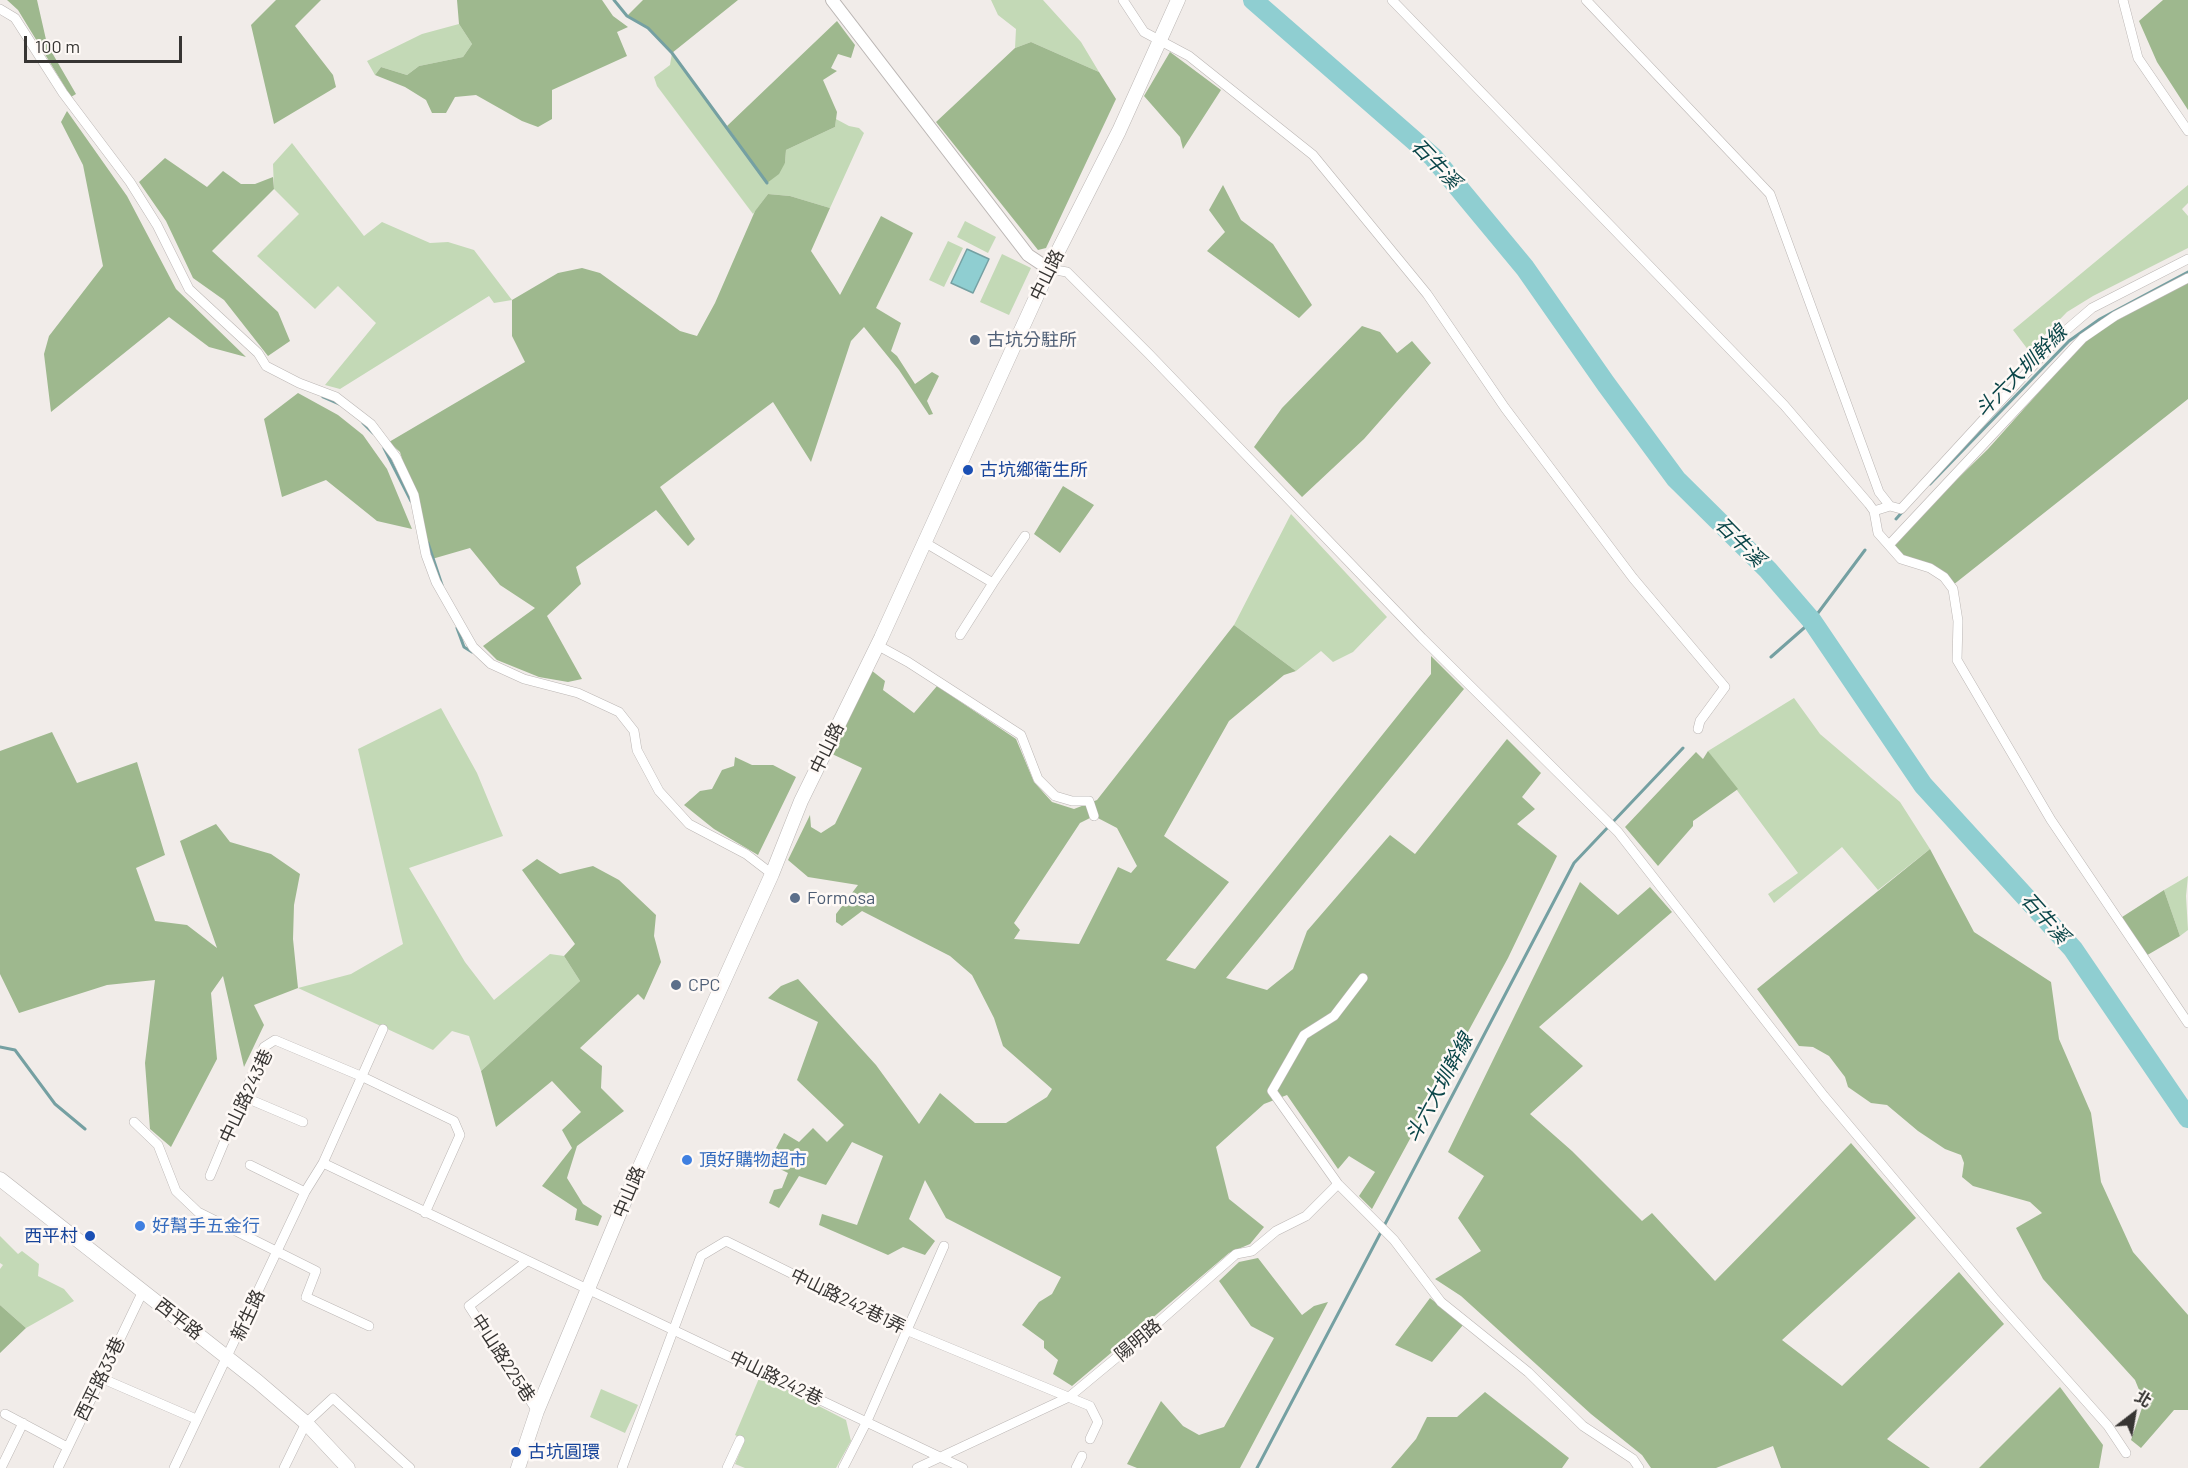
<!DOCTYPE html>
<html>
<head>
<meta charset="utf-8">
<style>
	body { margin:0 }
	#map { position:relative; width:2188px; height:1468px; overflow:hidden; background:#f1ece9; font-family:Barlow,"Noto Sans TC",sans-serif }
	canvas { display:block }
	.north { position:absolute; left:2104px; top:1384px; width:60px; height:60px; -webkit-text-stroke:4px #fef9f6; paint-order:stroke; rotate:31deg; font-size:16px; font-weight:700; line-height:24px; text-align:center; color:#373533 }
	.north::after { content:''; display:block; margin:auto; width:21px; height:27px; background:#373533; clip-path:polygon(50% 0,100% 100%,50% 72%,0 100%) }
	.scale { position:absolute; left:24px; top:36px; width:158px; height:27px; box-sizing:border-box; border:3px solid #373533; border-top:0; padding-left:8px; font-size:18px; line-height:21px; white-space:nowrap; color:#373533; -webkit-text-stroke:4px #fef9f6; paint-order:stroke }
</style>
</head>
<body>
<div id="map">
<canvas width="2188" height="1468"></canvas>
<div class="north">北</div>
<div class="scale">100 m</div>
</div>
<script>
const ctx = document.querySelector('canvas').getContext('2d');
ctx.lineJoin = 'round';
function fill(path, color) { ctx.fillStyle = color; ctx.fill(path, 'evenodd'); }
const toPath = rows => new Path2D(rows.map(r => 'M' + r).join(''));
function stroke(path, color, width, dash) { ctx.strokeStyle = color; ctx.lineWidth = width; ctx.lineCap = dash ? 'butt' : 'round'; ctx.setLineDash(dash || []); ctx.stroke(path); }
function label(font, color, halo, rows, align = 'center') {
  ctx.font = font + ' Barlow,"Noto Sans TC",sans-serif'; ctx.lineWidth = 5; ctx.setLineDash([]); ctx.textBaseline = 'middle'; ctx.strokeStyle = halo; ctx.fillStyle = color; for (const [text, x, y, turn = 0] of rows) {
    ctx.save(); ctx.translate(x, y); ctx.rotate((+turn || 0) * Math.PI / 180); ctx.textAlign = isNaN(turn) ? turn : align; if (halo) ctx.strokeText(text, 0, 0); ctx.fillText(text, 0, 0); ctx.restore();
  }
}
const green = toPath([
	[991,0,1043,0,1081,42,1099,72,1031,42,1015,48,1016,29,998,15],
	[459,24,472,44,463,57,419,66,407,75,381,67,375,75,367,61,422,34],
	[672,53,767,182,785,163,786,150,835,127,836,119,849,126,859,128,864,133,830,208,790,196,768,194,753,214,657,86,654,77,670,65],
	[292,143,364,236,382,222,430,243,448,242,474,250,512,300,494,303,489,296,340,389,325,385,376,323,338,286,315,309,257,256,299,214,274,189,273,164],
	[2188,185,2188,203,2182,209,2188,216,2188,248,2093,296,2067,312,2029,351,2013,330],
	[965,221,996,237,988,253,957,237],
	[948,241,963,248,944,287,929,280],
	[1002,254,1031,268,1009,315,980,302],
	[1291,514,1387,617,1353,652,1333,662,1321,651,1296,671,1234,625],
	[1794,698,1820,734,1900,802,1930,849,1878,890,1842,847,1774,903,1768,894,1798,873,1708,751],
	[441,708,477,773,503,836,409,868,465,962,494,1000,550,954,564,956,580,981,481,1071,469,1036,452,1031,433,1050,298,988,351,974,403,944,358,749],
	[2188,876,2186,896,2188,930,2180,936,2164,890],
	[0,1236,18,1254,22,1251,39,1264,38,1276,64,1289,74,1301,26,1328,0,1305,0,1269,3,1265,0,1263],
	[760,1376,846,1420,851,1441,836,1468,745,1468,735,1464,745,1440,735,1435],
	[601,1389,638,1405,625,1433,590,1417]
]);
const forest = toPath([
	[7,0,37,0,47,44,76,94,71,97,18,10],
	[276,0,321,0,295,26,333,75,336,87,274,124,251,25],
	[457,0,602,0,613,16,628,27,617,32,627,56,552,90,552,119,538,127,522,121,476,95,455,97,446,113,432,113,426,100,405,87,375,75,381,67,407,75,419,66,463,57,472,44,459,24],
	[643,0,738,0,672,53,648,28,627,16],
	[2163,0,2188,0,2188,110,2157,62,2139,21],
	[837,21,855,45,851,58,838,54,831,68,837,71,823,80,837,112,835,127,786,150,785,163,779,174,767,183,727,126],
	[1031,42,1099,72,1116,99,1046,248,1038,250,936,122,1015,48],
	[1170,52,1221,90,1183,149,1180,137,1144,96],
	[67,111,127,196,176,289,246,357,209,347,169,317,51,412,44,354,49,336,103,266,83,165,61,122],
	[165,158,207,187,223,171,241,184,255,184,273,177,274,189,212,251,278,312,290,341,268,356,224,300,193,278,166,221,139,182],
	[1223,185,1241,220,1273,244,1312,305,1299,318,1207,251,1225,232,1209,210],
	[768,194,790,196,830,208,811,251,840,295,881,216,913,233,876,308,901,323,891,351,897,356,915,384,932,372,939,376,927,401,933,414,929,415,899,370,864,327,851,341,811,462,773,402,660,487,695,539,688,546,656,510,576,567,581,584,547,616,582,679,568,682,539,677,497,660,483,646,535,608,500,585,470,548,432,559,400,452,389,442,525,362,512,336,512,300,558,273,582,268,600,273,680,331,697,336,715,303,755,211],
	[2188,282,2188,399,1953,585,1922,563,1900,560,1890,545,1988,449,2081,345,2108,325],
	[1362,326,1380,332,1397,353,1412,341,1431,363,1364,439,1302,497,1254,447,1282,408],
	[298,393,338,415,363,435,387,469,412,529,377,521,326,480,282,497,264,419],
	[1063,486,1094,505,1060,553,1034,534],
	[1234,625,1296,671,1284,675,1229,721,1164,836,1229,882,1166,960,1195,969,1431,674,1431,656,1464,689,1226,978,1267,990,1293,969,1307,931,1390,835,1415,854,1507,739,1541,773,1522,797,1535,809,1517,824,1557,856,1508,958,1372,1209,1359,1196,1375,1172,1349,1156,1338,1169,1287,1095,1264,1104,1216,1147,1229,1199,1264,1227,1250,1244,1229,1253,1072,1386,1053,1374,1058,1360,1044,1348,1044,1341,1022,1325,1039,1302,1052,1294,1061,1277,946,1218,925,1180,909,1219,935,1241,925,1255,903,1247,888,1255,819,1225,822,1214,857,1225,883,1156,852,1142,826,1185,799,1176,779,1208,769,1203,774,1190,782,1188,788,1173,780,1169,782,1165,777,1161,779,1155,775,1150,784,1133,799,1142,813,1128,827,1142,844,1125,797,1080,818,1022,768,998,781,986,798,979,876,1065,919,1124,940,1093,975,1123,1006,1123,1047,1097,1052,1089,1003,1046,994,1018,972,975,950,956,862,911,842,926,836,922,836,914,858,885,808,877,788,860,810,815,811,827,821,833,835,824,862,768,832,754,871,670,885,681,883,690,914,713,937,686,1016,739,1034,782,1052,802,1074,809,1097,800],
	[1094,816,1117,828,1137,866,1131,873,1118,867,1079,944,1014,939,1020,930,1014,923,1080,823],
	[52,732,77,783,137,762,165,855,136,868,155,921,187,925,217,948,180,841,216,824,230,842,271,854,300,874,294,905,293,939,298,988,254,1005,264,1025,244,1067,223,976,211,993,217,1059,171,1147,150,1129,145,1063,155,980,107,985,19,1013,0,974,0,751],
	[1708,751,1738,789,1693,821,1693,826,1658,866,1625,827,1696,752,1703,759],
	[735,757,752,765,773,765,796,777,758,855,714,829,684,805,700,791,712,789,722,770,734,766],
	[1930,849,1974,932,2051,982,2059,1039,2091,1113,2101,1182,2133,1252,2188,1315,2188,1410,2174,1410,2141,1448,2131,1440,2144,1402,2135,1380,2043,1279,2016,1228,2042,1213,2030,1202,1973,1186,1962,1177,1964,1163,1961,1155,1945,1149,1918,1131,1887,1105,1871,1103,1848,1087,1845,1077,1829,1056,1813,1047,1799,1046,1757,989],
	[537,859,560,874,593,866,619,880,656,915,654,936,661,962,644,1000,638,994,580,1048,602,1066,601,1088,624,1111,577,1146,567,1178,583,1204,602,1216,598,1226,575,1220,577,1209,542,1186,572,1148,562,1130,581,1112,552,1081,496,1127,481,1071,580,981,564,956,575,944,522,870],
	[1580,882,1618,915,1650,887,1672,912,1539,1027,1583,1066,1530,1114,1572,1151,1642,1221,1652,1213,1715,1281,1851,1143,1916,1218,1782,1340,1842,1386,1959,1272,2004,1324,1887,1439,1930,1468,1781,1468,1773,1446,1716,1468,1651,1468,1642,1455,1591,1414,1461,1296,1435,1279,1481,1251,1458,1218,1484,1176,1448,1152],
	[2164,890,2180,936,2144,957,2119,919],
	[1258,1258,1302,1315,1314,1306,1328,1302,1240,1468,1137,1468,1127,1464,1161,1401,1183,1426,1199,1435,1224,1427,1274,1338,1251,1326,1219,1281,1239,1262],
	[1430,1298,1463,1325,1432,1362,1395,1345],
	[0,1305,26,1328,0,1353],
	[2060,1387,2103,1445,2099,1468,1979,1468],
	[1485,1392,1569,1458,1562,1468,1391,1468,1416,1439,1427,1417,1457,1417]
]);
const water = toPath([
	[967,249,989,259,973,293,951,283,967,249]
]);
const stream = toPath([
	[614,0,627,16,648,28,672,53,767,183],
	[323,397,339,404],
	[363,423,373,433],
	[384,448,411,501],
	[1930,484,2069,341,2100,319,2188,272],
	[1896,519,1904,510],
	[428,543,442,585],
	[457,628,464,647,472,652],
	[1771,657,1812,621,1865,550],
	[0,1047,15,1050,55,1104,85,1129],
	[1384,1226,1574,863,1683,748],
	[1257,1468,1381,1232]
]);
const river = toPath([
	[1253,0,1433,157,1525,268,1606,384,1676,479,1768,570,1812,621,1923,785,2073,949,2188,1118]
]);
const minor = toPath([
	[1123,0,1144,32,1189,56,1313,155,1427,294,1505,408,1633,578,1725,687,1700,721,1698,729],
	[1392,0,1784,405,1869,504,1874,511,1878,533,1901,559,1930,568,1944,577,1953,589,1958,621,1957,660,2051,820,2188,1023],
	[1586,0,1770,194,1879,492,1890,506],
	[2123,0,2138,58,2188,131],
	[0,9,15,18,63,93,130,182,157,225,189,289,258,353,266,366,299,383,336,397,371,424,396,457,414,495,426,555,436,582,473,647,491,664,524,679,578,693,619,712,634,731,637,750,659,791,689,824,746,854,772,874],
	[1049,269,1067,272,1149,354,1422,638,1618,832,1824,1096,1994,1298,2108,1426,2126,1453],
	[1874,511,1890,506,1901,509,2064,332,2092,308,2188,259],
	[924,542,993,583,1025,536],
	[1889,545,2083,338,2115,316,2188,278],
	[960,635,993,583],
	[877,645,908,662,1021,735,1038,779,1055,796,1072,801,1089,801,1094,816],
	[1363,978,1334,1016,1304,1035,1272,1091,1338,1184,1394,1240,1441,1302,1528,1372,1583,1426,1633,1459,1639,1468],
	[244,1097,303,1122],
	[134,1122,158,1145,176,1191,198,1212,316,1271,306,1297,369,1326],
	[323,1163,963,1468],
	[250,1165,305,1192],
	[210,1176,264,1047,275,1040,363,1077,454,1121,460,1135,425,1213],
	[527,1261,469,1306,537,1411],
	[101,1378,196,1419],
	[5,1414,67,1447],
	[1,1468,23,1423],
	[58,1468,143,1291],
	[174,1468,305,1192,323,1163,383,1029],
	[284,1468,306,1423,333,1398,410,1468],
	[622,1468,701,1256,726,1241,906,1330,1090,1406,1098,1422,1090,1439],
	[727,1468,740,1440],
	[843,1468,867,1421,944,1246],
	[917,1468,1069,1397,1145,1334,1236,1254,1252,1251,1276,1231,1306,1216,1338,1184],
	[1076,1468,1082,1456]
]);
const tertiary = toPath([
	[832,0,1028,255,1049,269]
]);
const secondary = toPath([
	[0,1179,257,1381,306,1423,348,1468],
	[518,1468,537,1411,625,1200,772,874,801,801,881,638,1049,269,1119,131,1178,0]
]);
const markers = [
	[975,340,6,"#5c6f8a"],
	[968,470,6,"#1a4fb4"],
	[795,898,6,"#5c6f8a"],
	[676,985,6,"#5c6f8a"],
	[687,1160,6,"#3f7fe0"],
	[140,1226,6,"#3f7fe0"],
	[90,1236,6,"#1a4fb4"],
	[516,1452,6,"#1a4fb4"]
];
const streetNames = [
	["中山路",1047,275,-64],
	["中山路",827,748,-64],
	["中山路243巷",246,1096,-65],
	["中山路",629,1192,-67],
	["中山路242巷1弄",848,1301,26],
	["新生路",248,1315,-65],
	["西平路",179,1319,38],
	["陽明路",1138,1340,-40],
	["中山路225巷",503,1358,57],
	["中山路242巷",776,1378,26],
	["西平路33巷",100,1379,-64]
];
const serviceNames = [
	["古坑分駐所",987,340],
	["Formosa",807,898],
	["CPC",688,985]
];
const transitNames = [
	["古坑鄉衛生所",980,470],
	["西平村",78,1236,"right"],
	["古坑圓環",528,1452]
];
const shopNames = [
	["頂好購物超市",699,1160],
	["好幫手五金行",152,1226]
];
const waterNames = [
	["石牛溪",1436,164,46],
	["斗六大圳幹線",2021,371,-45],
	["石牛溪",1740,542,45],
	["石牛溪",2045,918,48],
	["斗六大圳幹線",1439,1088,-62]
];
fill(green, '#c3d9b6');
fill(forest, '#9eb88e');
fill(water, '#8fced1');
stroke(water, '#75a0a2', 1.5);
stroke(stream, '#75a0a2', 3);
stroke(river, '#8fced1', 20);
stroke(minor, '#bbb6b4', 10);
stroke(tertiary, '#bbb6b4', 14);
stroke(secondary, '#bbb6b4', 15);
stroke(minor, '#fff', 9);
stroke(tertiary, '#fff', 12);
stroke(secondary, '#fff', 14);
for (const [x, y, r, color] of markers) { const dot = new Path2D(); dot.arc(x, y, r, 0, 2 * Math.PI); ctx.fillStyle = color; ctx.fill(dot); stroke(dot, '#fef9f6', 2); }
label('18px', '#373533', '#fef9f6', streetNames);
label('18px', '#4e5e75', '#fef9f6', serviceNames, 'left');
label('18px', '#164399', '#fef9f6', transitNames, 'left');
label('18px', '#366cbe', '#fef9f6', shopNames, 'left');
label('italic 20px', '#0a4548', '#fef9f6', waterNames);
</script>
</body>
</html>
